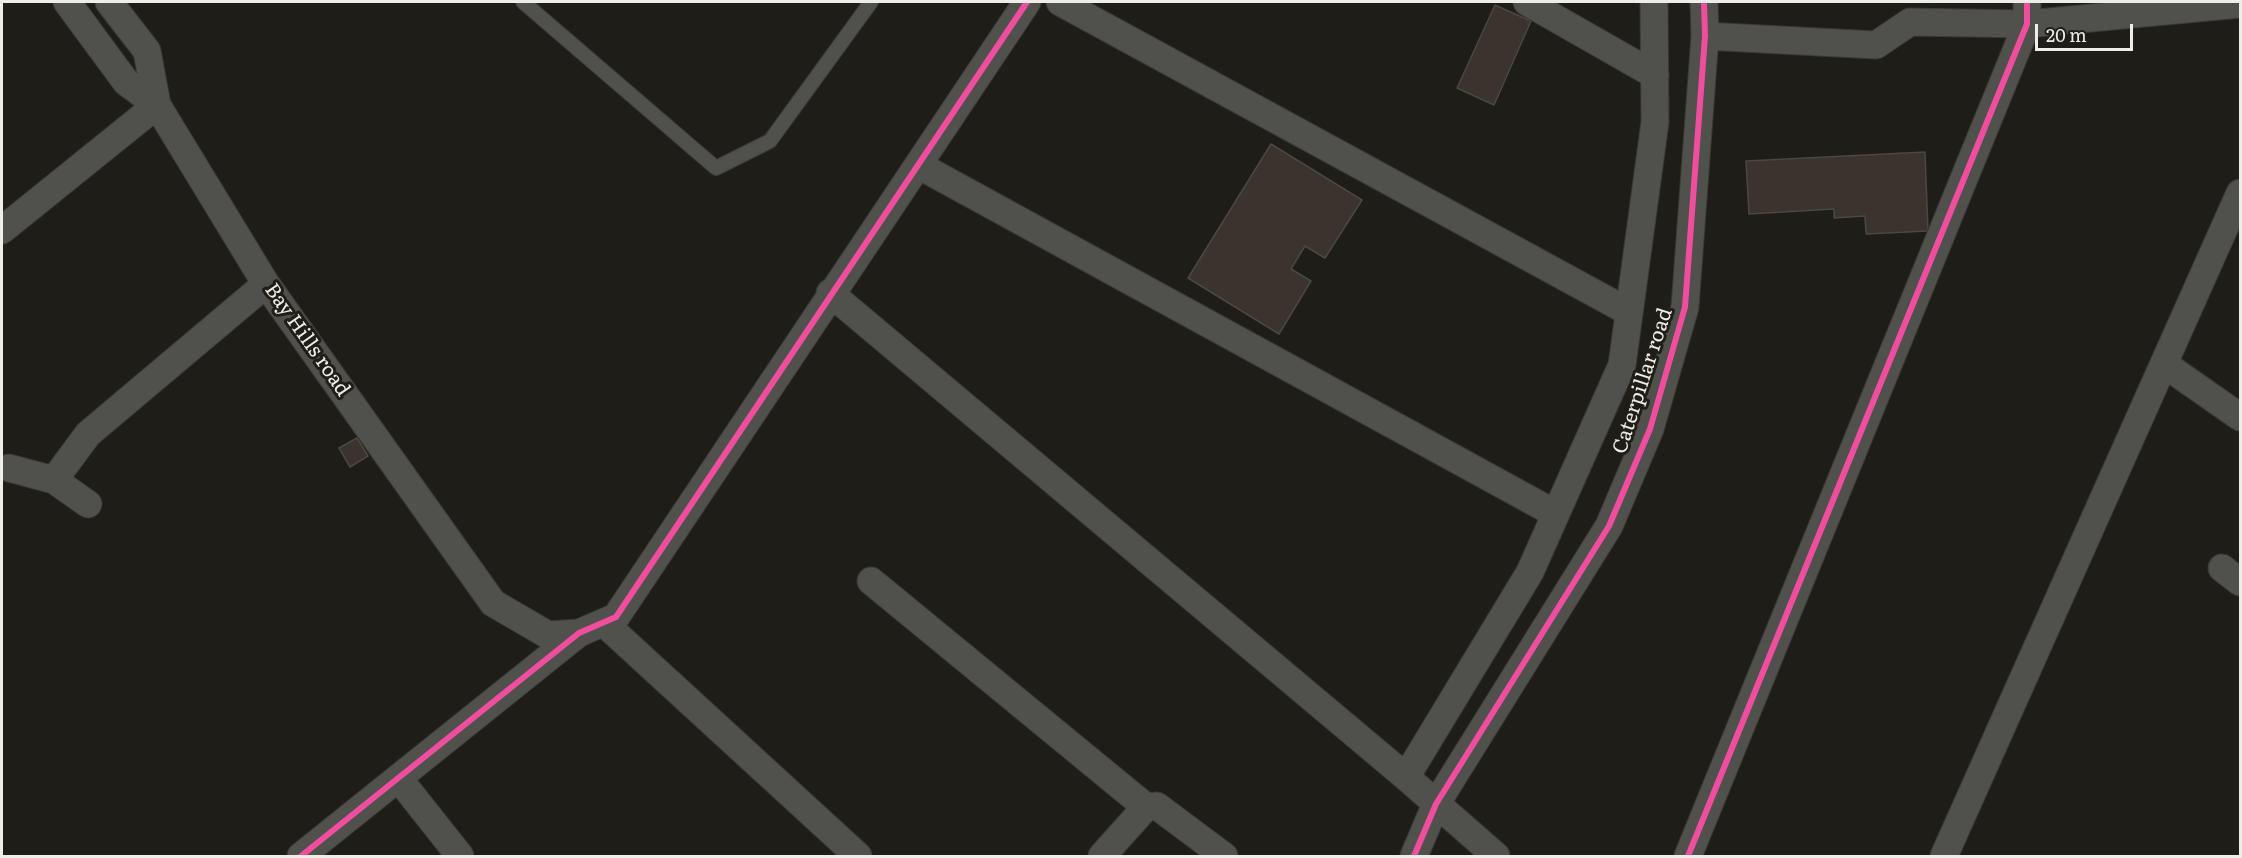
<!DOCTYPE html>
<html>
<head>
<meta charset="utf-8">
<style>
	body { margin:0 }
	#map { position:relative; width:2242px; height:858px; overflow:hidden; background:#1e1d18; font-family:Literata,serif }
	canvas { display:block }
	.frame { position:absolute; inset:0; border:3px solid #eeede8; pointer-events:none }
	.scale { position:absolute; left:2035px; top:24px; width:98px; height:27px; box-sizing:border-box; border:3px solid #eeede8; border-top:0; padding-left:8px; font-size:18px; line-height:21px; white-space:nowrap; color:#eeede8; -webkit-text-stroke:4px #201e16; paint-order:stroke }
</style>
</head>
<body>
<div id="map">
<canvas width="2242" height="858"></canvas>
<div class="frame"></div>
<div class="scale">20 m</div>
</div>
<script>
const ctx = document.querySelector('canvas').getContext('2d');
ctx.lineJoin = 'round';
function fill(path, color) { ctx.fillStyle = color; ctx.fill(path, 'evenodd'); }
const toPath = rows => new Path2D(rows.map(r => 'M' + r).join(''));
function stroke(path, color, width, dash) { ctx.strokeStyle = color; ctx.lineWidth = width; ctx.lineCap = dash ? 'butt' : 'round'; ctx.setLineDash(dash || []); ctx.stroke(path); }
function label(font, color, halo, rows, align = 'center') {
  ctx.font = font + ' Literata,serif'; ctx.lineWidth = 6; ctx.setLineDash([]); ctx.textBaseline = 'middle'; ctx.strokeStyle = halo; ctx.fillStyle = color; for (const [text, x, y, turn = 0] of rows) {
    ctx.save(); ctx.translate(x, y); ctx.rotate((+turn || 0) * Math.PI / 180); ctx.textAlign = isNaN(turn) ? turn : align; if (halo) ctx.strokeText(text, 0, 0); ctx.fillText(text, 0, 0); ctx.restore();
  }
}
const building = toPath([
	[1495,5,1531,21,1494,105,1457,88,1495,5],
	[1271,144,1362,200,1325,258,1305,246,1291,269,1311,281,1279,334,1188,278,1271,144],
	[1925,152,1928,231,1866,234,1865,216,1834,218,1834,209,1749,214,1746,161,1925,152],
	[357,438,368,456,350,467,339,448,357,438]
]);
const service = toPath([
	[523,2,716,168,770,141,871,2]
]);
const minor = toPath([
	[67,2,126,82,157,105,266,284,493,603,548,635,579,633],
	[109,2,147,51,157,105],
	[1060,2,1629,312],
	[1527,2,1655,75],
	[1705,36,1876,45,1910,22,2027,24,2240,4],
	[920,166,1556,514],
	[2,230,157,105],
	[830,293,1406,777,1496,856],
	[2164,364,2240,417],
	[9,468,54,480,88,504],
	[54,480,88,434,266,284],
	[2222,568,2240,582],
	[871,581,1146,807,1157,806,1224,856],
	[604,623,858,856],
	[1406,777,1530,572,1622,365,1655,122,1654,2],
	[399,779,460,856],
	[301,856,579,633,616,617,1027,2],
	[1102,856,1146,807],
	[1414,856,1436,804,1609,526,1650,429,1685,307,1705,36,1704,2],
	[1688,856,2027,24,2027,2],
	[1944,856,2240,193]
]);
const cycleway = toPath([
	[301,856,579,633,616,617,1027,2],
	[1414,856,1436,804,1609,526,1650,429,1685,307,1705,36,1704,2],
	[1688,856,2027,24,2027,2]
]);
const streetNames = [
	["Bay Hills road",307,340,55],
	["Caterpillar road",1643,381,-72]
];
fill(building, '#3b342c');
stroke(building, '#494844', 1.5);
stroke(service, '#3a3935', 16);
stroke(minor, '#3a3935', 29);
stroke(service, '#50504d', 14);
stroke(minor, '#50504d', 27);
stroke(cycleway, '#ef4d9e', 6);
label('20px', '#eeede8', '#201e16', streetNames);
</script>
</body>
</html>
